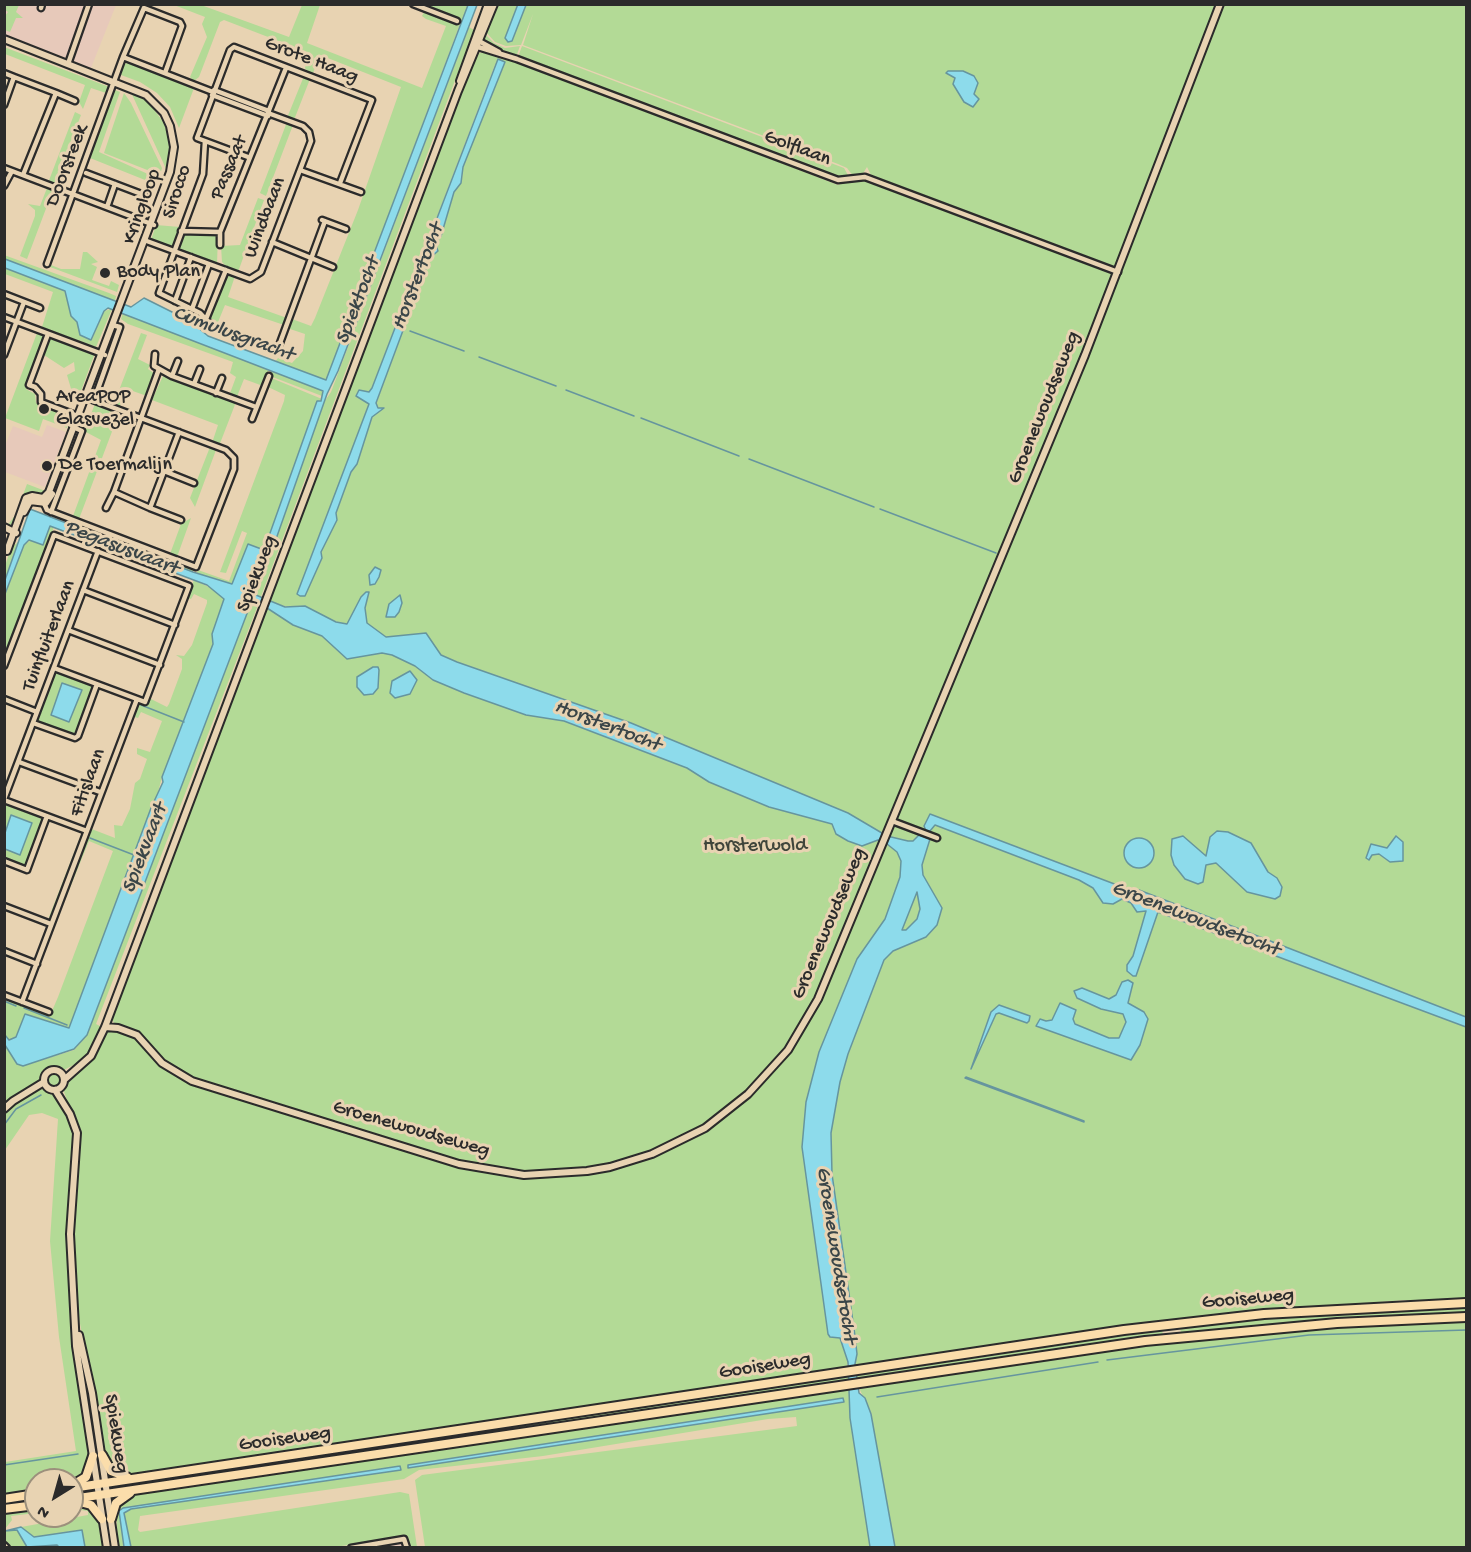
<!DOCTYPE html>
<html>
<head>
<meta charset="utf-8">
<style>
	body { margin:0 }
	#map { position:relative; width:1471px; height:1552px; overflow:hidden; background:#e8d3b2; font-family:"Gochi Hand",sans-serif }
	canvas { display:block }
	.frame { position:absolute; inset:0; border:6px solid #2b2b2b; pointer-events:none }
	.north { position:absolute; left:24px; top:1468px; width:60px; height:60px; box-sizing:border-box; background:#e8d3b2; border:2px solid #9c907c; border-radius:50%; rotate:217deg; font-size:16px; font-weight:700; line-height:24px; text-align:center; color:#2b2b2b }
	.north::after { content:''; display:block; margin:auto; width:21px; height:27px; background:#2b2b2b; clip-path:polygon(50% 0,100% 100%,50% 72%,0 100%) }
</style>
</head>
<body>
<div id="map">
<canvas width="1471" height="1552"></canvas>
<div class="frame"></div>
<div class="north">N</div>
</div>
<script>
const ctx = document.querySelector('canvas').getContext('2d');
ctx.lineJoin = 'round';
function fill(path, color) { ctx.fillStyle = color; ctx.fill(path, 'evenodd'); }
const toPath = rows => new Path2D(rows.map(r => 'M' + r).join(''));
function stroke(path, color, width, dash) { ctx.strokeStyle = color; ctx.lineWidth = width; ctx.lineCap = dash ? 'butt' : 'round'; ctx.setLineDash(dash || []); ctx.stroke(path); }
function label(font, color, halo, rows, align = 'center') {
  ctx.font = font + ' "Gochi Hand",sans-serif'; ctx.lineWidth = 6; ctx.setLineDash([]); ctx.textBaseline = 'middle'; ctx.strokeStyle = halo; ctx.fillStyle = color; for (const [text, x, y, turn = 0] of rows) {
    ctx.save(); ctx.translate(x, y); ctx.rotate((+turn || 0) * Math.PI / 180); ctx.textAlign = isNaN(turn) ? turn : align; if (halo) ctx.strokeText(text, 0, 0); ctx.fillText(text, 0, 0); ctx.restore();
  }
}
const built = toPath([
	[4,5,116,5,91,68,5,34],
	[47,425,66,432,45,487,5,472,4,448,13,426,42,437],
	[408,1536,410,1547,334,1548]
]);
const green = toPath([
	[526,4,1466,5,1466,1301,1421,1303,1405,1300,1254,1312,855,1367,857,1354,847,1364,847,1369,232,1462,125,1475,116,1473,106,1460,78,1313,74,1232,79,1134,63,1089,68,1078,93,1057,107,1031,133,1031,114,1023,111,1016,264,612,267,608,296,626,303,606,290,607,269,603,271,594,476,54,484,52,514,60,838,185,842,182,865,179,1111,273,1113,268,872,177,867,167,862,175,853,176,847,168,838,164,523,45,533,14,521,45,506,46,495,42,485,31,495,5,518,5,505,38,512,41],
	[496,62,463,167,462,179,454,191,441,236,435,243,436,252,430,258,376,404,379,408,372,417,357,464,351,472,336,513,337,520,321,552,321,562,297,594,369,404,356,395,359,390,366,393,371,390],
	[6,5,19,5,16,12,23,18,16,18,10,32,5,30,5,16,8,12,5,10],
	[174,5,201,5,289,37,302,5,320,5,307,43,422,88,446,26,426,19,422,16,425,10,460,24,326,381,275,362,278,358,292,363,303,351,305,334,287,328,289,321,292,319,311,326,315,318,358,210,401,87,320,55,313,73,309,73,305,68,309,54,307,52,224,20,220,22,199,77,194,81,190,77,207,37,202,24,205,17],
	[416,5,468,5,462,22],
	[469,27,474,30,260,599,251,594,260,579,271,544,275,542,324,402,331,392],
	[485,34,494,43,505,48,520,46,516,57,488,43,484,40],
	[522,46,844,168,849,177,839,178,518,57],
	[4,47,112,88,109,94,91,88,83,109,79,102,85,85,5,54],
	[128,63,194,88,179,128,170,107,157,93,140,82,121,75,124,64],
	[304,76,310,79,294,120,287,118],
	[115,90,120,92,99,152,159,179,143,218,137,217,150,182,90,158],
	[130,90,147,100,164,123,171,145,167,171],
	[124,93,131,103,162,168,160,175,104,153],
	[75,112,81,115,54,185,48,183],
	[287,122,293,125,266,196,260,193],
	[47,188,53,190,27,259,20,256,35,216,35,210,28,204,40,206],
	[258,198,264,200,238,272,229,269,222,262,221,246,240,245],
	[75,200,51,265,61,269,80,269,83,252,87,252,98,262,91,264,97,267,92,280,109,286,111,281,119,285,117,292,50,267],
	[156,225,180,227,172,248,151,240],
	[183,233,218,233,217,265,176,250],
	[4,255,109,293,116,296,115,301,5,259],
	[4,268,65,291,71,316,77,322,80,335,92,339,104,311,112,309,96,347,42,327,53,292,5,274],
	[228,274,235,276,228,297,287,318,284,325,225,305,216,327,211,323,209,318],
	[123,313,269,369,263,386,244,379,236,399,229,396,236,377,230,373,233,362,128,324,121,319],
	[37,333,46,336,26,389,35,394,36,403,71,416,67,428,43,419,39,431,5,418],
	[141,333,147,335,138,359,150,365,148,369,155,374,147,396,127,389,119,408,113,406],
	[52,336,95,353,78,399,74,399,67,375,75,371,74,362,64,368,44,355,39,367,37,366,48,337],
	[272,370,322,389,322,396,270,376],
	[163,376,236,402,219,446,212,443,218,425,152,400],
	[269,377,322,399,317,402,264,551,232,584,222,583,196,574,198,570,229,581,247,533,242,531,226,573,220,572,284,401,285,395,266,386],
	[95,404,119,413,79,519,73,516,101,440,84,431],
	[210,447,216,450,195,507,190,498],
	[27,484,48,492,44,495,24,498,13,524,7,526,16,514],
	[191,518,177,557,170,554,181,524],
	[69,520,194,568,193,572,67,525],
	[50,526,54,527,5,658,5,594,24,545],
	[18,542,18,543,5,580,5,566,11,548],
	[194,580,217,591,224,599,213,644,162,777,155,804,151,808,69,1028,9,1040,5,1035,4,1000,10,1002,12,999,31,1006,30,1009,42,1014,44,1011,52,1011,58,997,113,851,89,841,26,996,89,828,115,838,114,825,122,826,130,809,135,783,140,779,147,759,137,754,137,748,150,752,162,721,141,712,138,718,131,716,136,703,146,704,149,698,167,707,169,704,182,669,182,659,176,655,184,656,192,645,207,603,207,600,194,594,191,599,187,598],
	[251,603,258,605,96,1024,102,1027,85,1059,62,1071,52,1069,43,1076,42,1086,54,1092,69,1117,73,1132,67,1225,68,1277,78,1387,89,1459,88,1471,72,1483,72,1480,36,1480,36,1489,5,1494,5,1462,76,1451,59,1337,50,1241,58,1119,42,1113,29,1115,5,1150,5,1045,17,1064,23,1066,74,1050,87,1035],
	[55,671,93,685,75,735,36,720],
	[7,804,43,819,25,866,5,858,4,806],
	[81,835,83,835,51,918,49,917],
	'47 1081a7 7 0 1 1 14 0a7 7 0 1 1-14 0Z',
	[1466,1306,1466,1315,1302,1322,1181,1334,1180,1325,1297,1314],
	[1466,1320,1466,1547,425,1547,415,1480,422,1475,797,1426,796,1417,768,1419,543,1456,419,1470,404,1479,140,1516,138,1530,140,1532,400,1492,409,1494,417,1547,410,1547,408,1537,334,1547,131,1547,124,1513,131,1509,401,1470,400,1466,123,1508,119,1511,124,1547,118,1547,116,1507,129,1496,151,1492,850,1389,850,1418,872,1415,859,1388,1104,1349,1301,1328],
	[843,1398,843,1402,408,1468,408,1465],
	[1162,1328,1163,1337,857,1381,856,1373],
	[80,1341,92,1397,102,1469,97,1470,80,1373],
	[848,1374,849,1382,121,1489,120,1485],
	[83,1503,97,1515,104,1547,85,1547,82,1530,34,1537,21,1527,88,1515,88,1511,72,1509,72,1504],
	[36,1509,36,1513,11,1516,12,1520,5,1529,4,1512],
	[17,1530,22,1537,27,1547,11,1547,5,1542,4,1531]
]);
const water = toPath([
	[518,4,526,5,512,41,508,42,505,38,518,4],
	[468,5,477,5,338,371,327,394,275,542,271,544,260,579,251,593,285,607,305,606,336,622,347,624,361,597,366,592,369,592,365,608,367,623,386,637,426,633,441,655,457,662,631,723,848,813,887,836,908,841,913,841,919,835,930,839,922,865,923,875,942,908,937,925,926,937,893,951,884,960,848,1054,840,1082,831,1133,832,1174,855,1336,857,1354,855,1364,859,1393,865,1398,871,1414,895,1547,870,1547,850,1418,848,1362,840,1338,830,1337,828,1334,802,1147,806,1102,819,1052,857,959,885,919,900,877,901,861,897,852,887,844,878,840,862,846,848,841,836,834,832,824,769,807,709,782,687,768,564,721,526,715,464,693,433,680,415,666,392,655,382,653,347,659,322,636,293,625,267,608,251,603,87,1035,74,1049,23,1066,17,1064,5,1045,5,1035,9,1040,16,1037,25,1014,69,1028,151,808,163,782,162,777,213,644,212,634,224,599,207,585,50,526,43,545,29,540,24,545,5,594,5,580,30,509,193,572,232,584,248,544,264,550,317,401,321,401,323,391,108,308,104,311,91,340,80,335,77,322,71,316,65,291,5,268,5,259,131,307,144,298,190,321,208,336,326,380,468,5],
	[917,892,920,909,917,919,906,930,902,930,917,892],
	[498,59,505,62,463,167,461,183,454,192,441,236,435,243,438,251,430,258,376,403,378,408,384,408,372,417,357,464,351,472,336,513,337,520,321,552,322,558,305,596,300,596,297,594,369,404,356,396,359,390,369,392,372,388,498,59],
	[948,71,963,71,974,76,978,83,974,94,979,99,973,107,964,102,953,84,955,78,946,73,948,71],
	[375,567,381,570,379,577,375,584,370,585,369,575,375,567],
	[400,595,402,603,399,612,395,617,386,617,389,604,400,595],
	[373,667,378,667,379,670,378,688,373,694,364,695,357,687,357,677,373,667],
	[410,671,417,680,410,694,395,698,390,693,392,681,410,671],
	[62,683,82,690,69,722,51,715,62,683],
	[930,814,1125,888,1139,890,1466,1017,1466,1027,1158,912,1136,976,1133,976,1127,971,1127,965,1133,956,1146,911,1137,912,1131,903,1122,899,1113,904,1103,903,1093,888,1079,880,935,825,930,831,926,831,924,826,930,814],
	[11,815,32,823,20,855,5,849,5,833,11,815],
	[1217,831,1228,832,1251,843,1268,872,1277,878,1282,887,1280,896,1275,899,1247,892,1216,863,1206,865,1203,882,1198,884,1185,879,1174,865,1171,855,1172,839,1183,836,1206,856,1210,837,1217,831],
	[1396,836,1403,842,1403,861,1390,862,1379,854,1372,855,1369,860,1366,858,1371,844,1387,848,1396,836],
	'1124 853a15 15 0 1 1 30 0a15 15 0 1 1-30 0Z',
	[1128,980,1133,983,1128,1003,1144,1012,1148,1019,1140,1045,1131,1060,1036,1026,1040,1019,1046,1021,1052,1020,1060,1003,1076,1010,1073,1019,1075,1024,1109,1038,1119,1038,1126,1022,1123,1014,1101,1009,1077,998,1074,991,1082,988,1109,999,1116,995,1122,982,1128,980],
	[999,1005,1030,1016,1029,1021,1027,1023,999,1013,996,1014,971,1069,991,1012,999,1005],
	[966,1077,1084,1121,1084,1122,965,1078,966,1077],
	[843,1398,844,1402,408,1468,408,1465,843,1398],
	[400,1466,401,1470,131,1509,124,1513,131,1547,124,1547,119,1511,123,1508,400,1466],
	[21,1527,34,1537,82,1530,85,1547,59,1547,57,1545,27,1547,17,1530,5,1531,21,1527]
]);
const stream = toPath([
	[410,331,464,351],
	[479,357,556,386],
	[566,390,634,416],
	[641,418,739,456],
	[749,459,874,507],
	[880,509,996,553],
	[141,705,184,722],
	[90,838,134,855],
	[4,1001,16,1006],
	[24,1008,67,1025],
	[4,1125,16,1109,41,1095],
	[1107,1360,1309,1335,1466,1330],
	[877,1397,1098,1362],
	[4,1465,78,1454]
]);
const street = toPath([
	[413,4,457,21],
	[41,8,42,4],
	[477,40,499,52],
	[475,46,517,59,838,180,865,177,1118,272],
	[123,57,144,8,180,22,182,26,165,73],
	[68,64,89,4],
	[4,73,14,77],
	[214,90,269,111],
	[56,93,75,101],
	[212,95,268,116],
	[4,105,14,77,56,93,23,175],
	[205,141,203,174,159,293,200,313,212,326,277,351,325,221],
	[248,157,197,138,230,50,234,47,372,100,340,183],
	[4,168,154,225],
	[300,170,361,192],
	[86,173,144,195],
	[4,186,12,171],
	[107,207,115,184],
	[322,220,346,229],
	[181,231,220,232],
	[144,240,250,279,261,272,311,141,309,132,303,126,268,113],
	[272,242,333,267],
	[220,245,220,232,286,68],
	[47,264,123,57,213,92],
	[4,294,40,308],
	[175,301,191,257],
	[192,309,209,264],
	[4,317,105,355],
	[206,319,226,270],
	[48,334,29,385,35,387,41,394,41,402,78,416],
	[155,354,154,366,172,376,256,407],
	[4,355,24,302],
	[159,369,114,492,150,508,179,432],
	[172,376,178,361],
	[194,384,200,369],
	[216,393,222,378],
	[94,400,120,327,112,325],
	[252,419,269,376],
	[164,471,194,483],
	[43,501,47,510,196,567,234,469,234,458,226,450,85,397],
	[106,508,114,492],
	[150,508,181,520],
	[51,512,82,431,73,427],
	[83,590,175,625],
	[68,630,160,665],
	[4,666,54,535,189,586,145,702,137,699,22,1002],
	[54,668,137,699],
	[4,699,37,712],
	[33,723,75,738,78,736,97,684],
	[19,762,100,792],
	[4,799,98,551],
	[4,800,87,831],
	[892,821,937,838],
	[4,861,27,870,47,816],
	[4,906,51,924],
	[4,951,37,964],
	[4,995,49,1012],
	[4,1545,7,1548],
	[351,1548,404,1539,407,1548]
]);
const secondary = toPath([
	[4,39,146,95,164,113,170,126,174,147,170,172,49,492,43,498,32,496,26,498,7,551],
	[460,81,488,4],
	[24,512,30,501,46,503,52,494],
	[4,527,16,533],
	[105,1027,118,1028,137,1035,162,1063,192,1081,459,1164,524,1175,587,1171,610,1167,652,1154,705,1128,748,1094,788,1050,818,999,1085,355,1220,4],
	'44 1080a10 10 0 1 1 20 0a10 10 0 1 1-20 0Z',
	[64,1080,91,1056,105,1027,458,91,494,4],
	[55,1090,70,1114,77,1133,70,1234,76,1346,107,1548],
	[4,1109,13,1101,44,1082],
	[79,1335,92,1393,115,1548]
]);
const highway = toPath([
	[102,1455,111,1471,127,1477],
	[73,1485,86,1477,93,1456],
	[72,1488,1124,1330,1264,1314,1466,1303],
	[4,1499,36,1494],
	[72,1499,1145,1341,1337,1323,1466,1317],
	[76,1501,91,1505,102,1519],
	[4,1509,36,1505],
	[111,1519,116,1503,130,1493]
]);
const markers = [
	[105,273,6,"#2b2b2b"],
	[44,409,6,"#2b2b2b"],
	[47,466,6,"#2b2b2b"]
];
const streetNames = [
	["Grote Haag",311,61,21],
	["Golflaan",797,149,21],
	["Doorsteek",68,166,-69],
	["Passaat",230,168,-67],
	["Sirocco",178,192,-72],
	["Kringloop",143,207,-70],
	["Windbaan",266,218,-69],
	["Groenewoudseweg",1045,408,-68],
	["Spiekweg",258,574,-69],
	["Tuinfluiterlaan",50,636,-69],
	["Fitislaan",89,783,-70],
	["Groenewoudseweg",830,924,-67],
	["Groenewoudseweg",411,1130,16],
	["Gooiseweg",1248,1300,-5],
	["Gooiseweg",765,1367,-9],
	["Spiekweg",115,1434,81],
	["Gooiseweg",285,1440,-8]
];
const poiNames = [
	["Body Plan",117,273],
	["AreaPOP",56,398],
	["Glasvezel",56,421],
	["De Toermalijn",59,466]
];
const parkNames = [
	["Horsterwold",755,847]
];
const waterNames = [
	["Horstertocht",419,277,-69],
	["Spiektocht",359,301,-69],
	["Cumulusgracht",233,335,20],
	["Pegasusvaart",121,549,21],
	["Horstertocht",607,727,21],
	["Spiekvaart",146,849,-69],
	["Groenewoudsetocht",1195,920,21],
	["Groenewoudsetocht",835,1255,81]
];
fill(built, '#e7c9ba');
fill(green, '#b3da96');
fill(water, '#8ddbeb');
stroke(water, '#66959e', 1.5);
stroke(stream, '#66959e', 1.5);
stroke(street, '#2b2b2b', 9);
stroke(secondary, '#2b2b2b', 10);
stroke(highway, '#2b2b2b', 12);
stroke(street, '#e8d3b2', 4.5);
stroke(secondary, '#e8d3b2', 6);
stroke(highway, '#fbddab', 8);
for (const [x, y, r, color] of markers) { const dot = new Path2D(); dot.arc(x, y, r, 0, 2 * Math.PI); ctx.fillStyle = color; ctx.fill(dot); stroke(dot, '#e8d3b2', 2); }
label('20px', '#2b2b2b', '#e8d3b2', streetNames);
label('20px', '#2b2b2b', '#e8d3b2', poiNames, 'left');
label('20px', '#3f453b', '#e8d3b2', parkNames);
label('italic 21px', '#3a4548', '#e8d3b2', waterNames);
</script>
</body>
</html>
